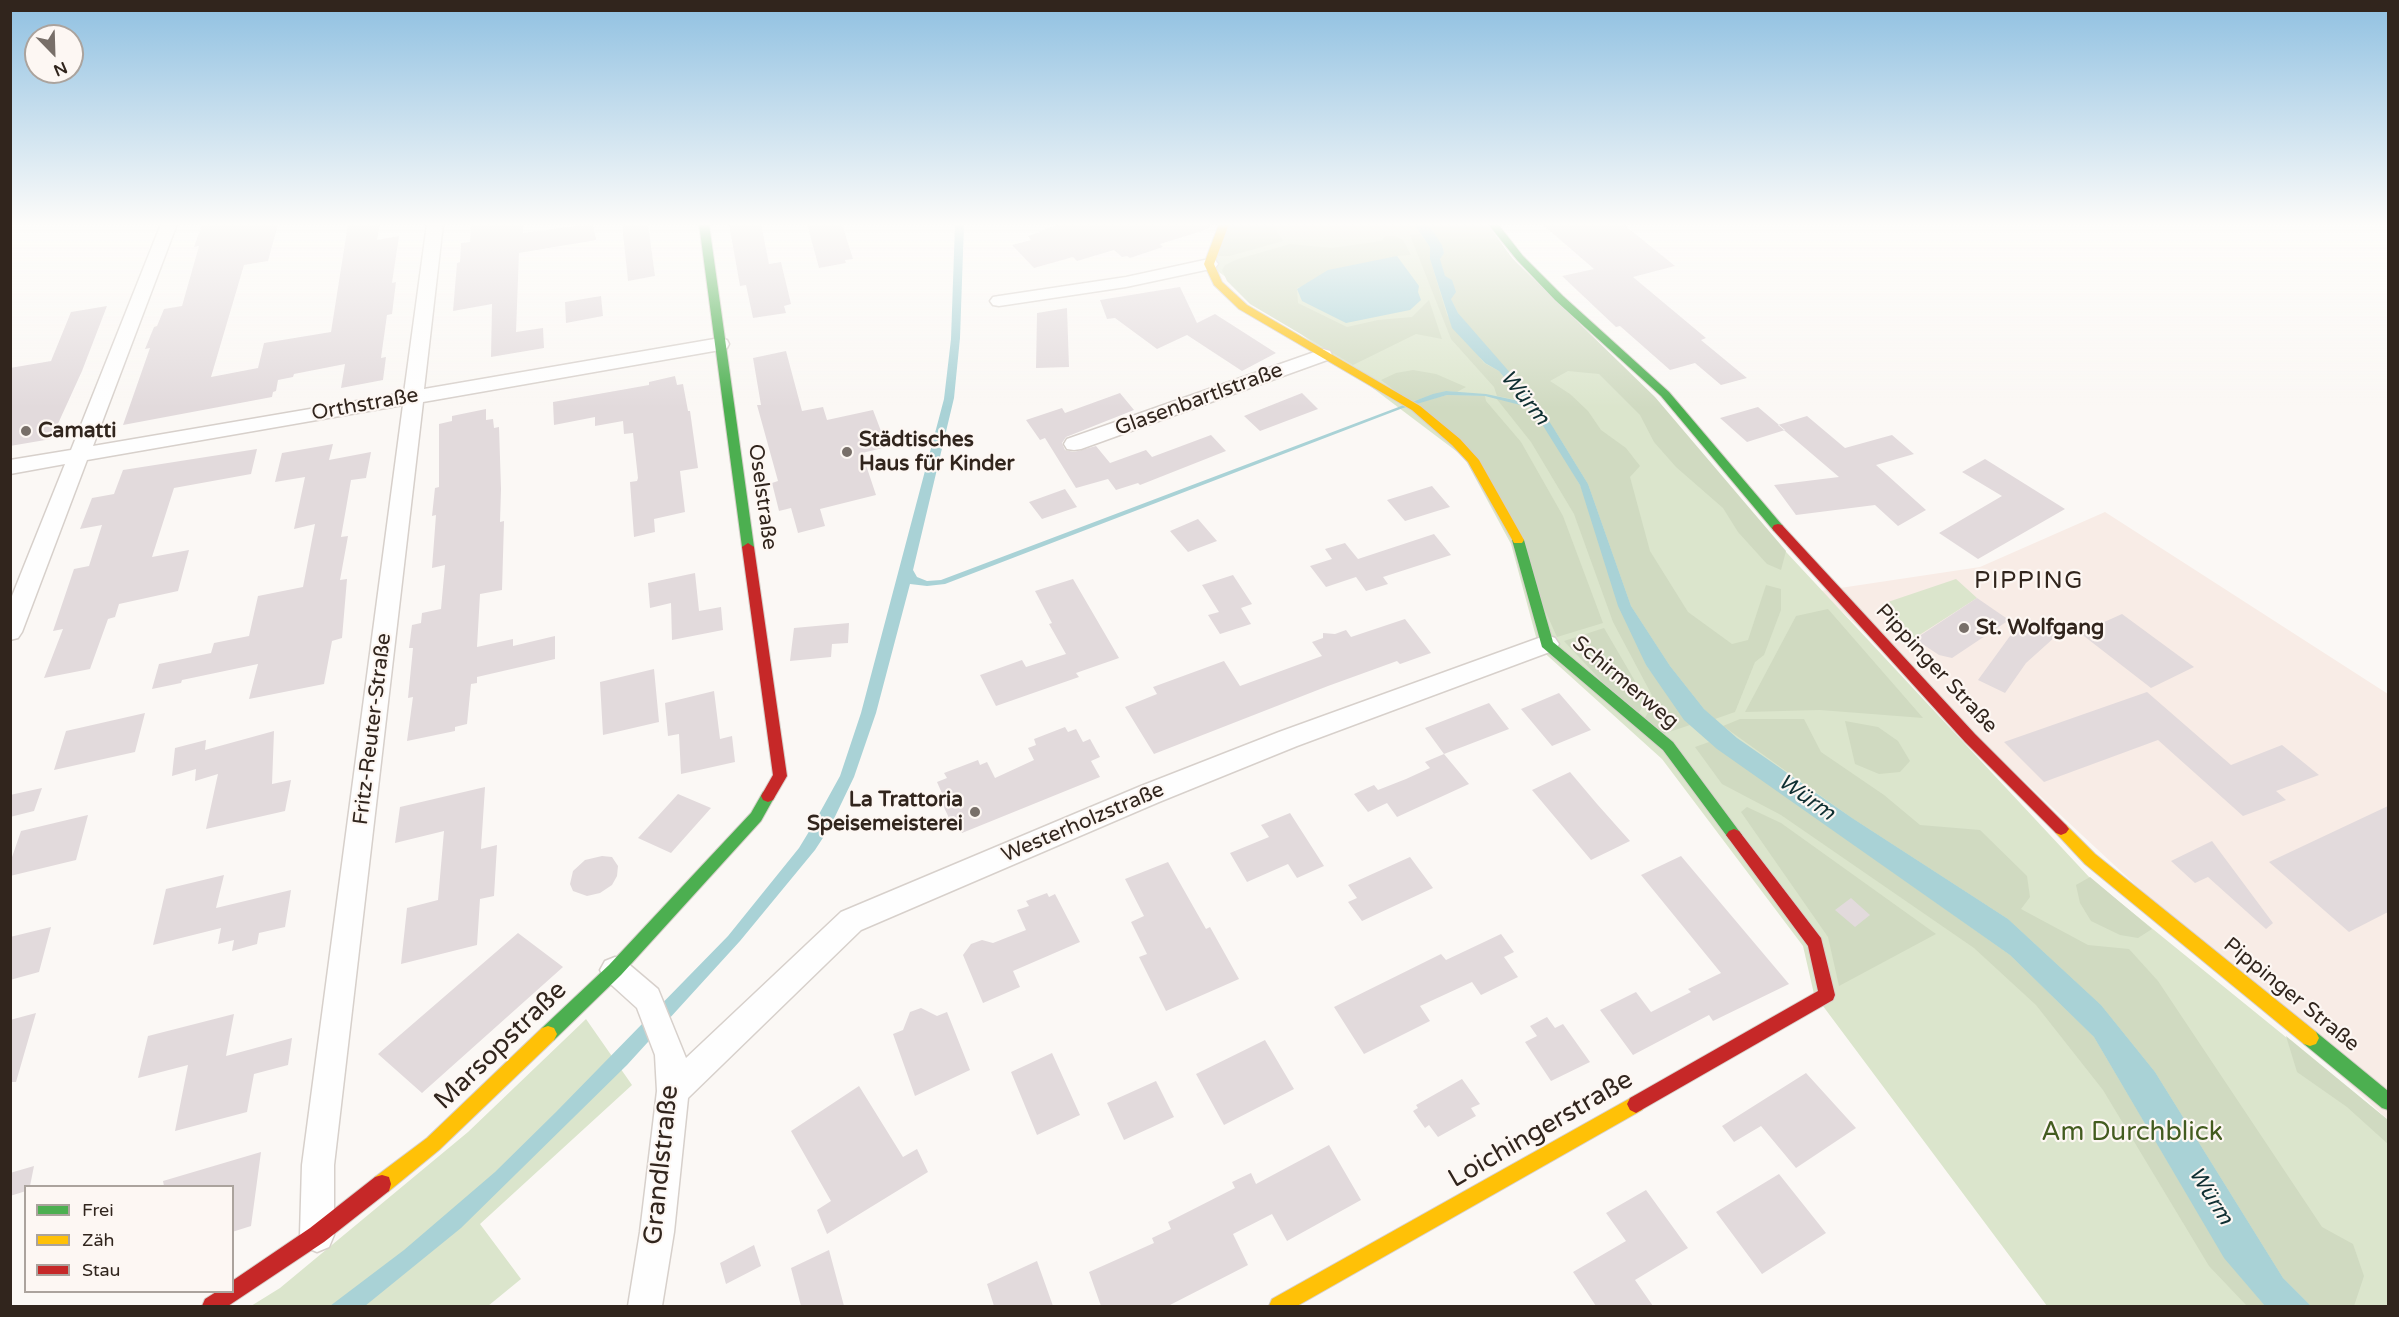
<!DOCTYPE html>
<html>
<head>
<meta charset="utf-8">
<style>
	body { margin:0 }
	#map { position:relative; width:2399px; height:1317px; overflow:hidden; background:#fbf8f5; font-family:"Varela Round",sans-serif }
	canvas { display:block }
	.frame { position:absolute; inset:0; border:12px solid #31251d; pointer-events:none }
	.legend { position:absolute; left:24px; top:1185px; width:210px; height:108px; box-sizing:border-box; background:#fdf7f3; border:2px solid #aba39d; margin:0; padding:8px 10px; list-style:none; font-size:18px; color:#31251d }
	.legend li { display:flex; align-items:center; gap:12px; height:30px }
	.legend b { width:30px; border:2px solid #aba39d }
	.north { position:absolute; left:24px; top:24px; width:60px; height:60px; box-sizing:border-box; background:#fdf7f3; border:2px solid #aba39d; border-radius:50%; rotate:157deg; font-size:16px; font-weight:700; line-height:24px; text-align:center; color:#31251d }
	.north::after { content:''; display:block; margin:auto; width:21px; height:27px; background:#786f69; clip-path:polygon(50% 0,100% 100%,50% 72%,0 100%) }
</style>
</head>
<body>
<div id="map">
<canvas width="2399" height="1317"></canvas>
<div class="frame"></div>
<ul class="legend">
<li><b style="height:8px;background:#4caf50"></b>Frei</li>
<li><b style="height:8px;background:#ffc107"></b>Zäh</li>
<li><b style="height:8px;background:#c62828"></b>Stau</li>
</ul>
<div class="north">N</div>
</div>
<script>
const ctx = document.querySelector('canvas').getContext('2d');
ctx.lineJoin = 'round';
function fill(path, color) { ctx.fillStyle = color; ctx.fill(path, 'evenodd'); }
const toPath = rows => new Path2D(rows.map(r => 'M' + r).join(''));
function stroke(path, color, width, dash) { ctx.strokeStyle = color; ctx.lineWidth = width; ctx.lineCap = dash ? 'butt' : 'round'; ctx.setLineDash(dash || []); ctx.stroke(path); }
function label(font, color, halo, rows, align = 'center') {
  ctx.font = font + ' "Varela Round",sans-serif'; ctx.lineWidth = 4.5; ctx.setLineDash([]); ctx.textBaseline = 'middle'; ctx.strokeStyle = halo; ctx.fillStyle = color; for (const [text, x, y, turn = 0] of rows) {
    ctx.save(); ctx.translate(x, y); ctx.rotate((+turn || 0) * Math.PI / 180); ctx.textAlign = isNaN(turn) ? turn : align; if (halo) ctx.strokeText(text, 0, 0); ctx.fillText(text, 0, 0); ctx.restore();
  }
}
const commercial = toPath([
	[2105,512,2388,694,2388,1120,1820,591,1980,567]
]);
const green = toPath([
	[1221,224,1487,224,1512,258,2090,878,2388,1120,2388,1306,2047,1306,1814,994,1803,946,1662,759,1539,648,1511,544,1464,457,1207,263],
	[1956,579,1977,598,1910,641,1888,615,1882,604],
	[586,1019,632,1085,480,1224,521,1279,488,1306,251,1306,280,1288,468,1132]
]);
const forest = toPath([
	[1228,224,1272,224,1283,241,1230,256,1218,256],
	[1428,224,1487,224,1512,258,1655,397,1786,551,1781,570,1767,564,1738,532,1723,508,1676,467,1654,442,1640,415,1599,374,1568,371,1550,381,1570,394,1588,411,1601,430,1626,448,1640,466,1630,477,1650,551,1688,612,1732,644,1748,640,1766,585,1781,589,1781,610,1764,655,1755,662,1735,712,1715,719,1704,709,1670,666,1631,606,1588,484,1556,432,1458,313,1451,299,1440,259,1444,253,1442,245],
	[1420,234,1430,247,1430,259,1447,315,1484,363,1499,371,1515,392,1526,402,1497,396,1494,387,1451,339,1410,235],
	[1386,236,1395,236,1403,240,1411,255,1397,256,1297,288,1298,303,1347,327,1378,320,1412,317,1429,300,1442,339,1416,334,1353,365,1250,304,1227,281,1222,270,1225,265,1238,259,1290,244,1332,248,1381,241],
	[1413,370,1436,374,1466,387,1457,392,1446,391,1410,402,1381,380,1396,373],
	[1447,395,1485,396,1486,401,1521,442,1563,516,1603,623,1557,637,1477,459,1413,404],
	[1496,398,1532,408,1560,451,1580,485,1646,665,1690,725,1660,735,1643,721,1655,701,1613,622,1574,514,1531,442],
	[1828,609,1923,718,1820,710,1745,712,1796,616],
	[1604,628,1646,700,1636,718,1564,641],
	[1740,719,1804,719,1821,752,1884,795,1920,825,1980,830,2027,876,2030,897,2021,909,2088,945,2129,949,2158,981,2322,1227,2353,1244,2364,1276,2354,1306,2311,1306,2283,1278,2155,1072,2101,1005,2008,919,1852,818,1723,726],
	[1845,721,1878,727,1898,741,1910,761,1900,772,1879,774,1855,764],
	[1709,742,2010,955,2094,1037,2224,1257,2265,1306,2247,1306,2209,1266,2103,1090,2036,1005,1974,948,1781,815,1722,784,1695,747],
	[1747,807,1781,823,1936,934,1839,986,1828,937,1741,812],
	[2090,877,2152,929,2138,938,2120,935,2091,921,2080,903,2076,885],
	[2286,1036,2388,1120,2388,1144,2347,1107,2297,1072]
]);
const water = toPath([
	[955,224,964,224,960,338,954,398,913,570,917,577,927,581,941,580,1433,394,1446,391,1486,394,1524,402,1499,371,1485,363,1452,328,1430,259,1430,247,1414,224,1428,224,1442,245,1444,253,1440,259,1445,276,1452,280,1456,292,1451,299,1458,313,1540,407,1556,432,1588,484,1631,606,1670,666,1704,709,1737,738,1852,818,2008,919,2101,1005,2155,1072,2283,1278,2311,1306,2265,1306,2224,1258,2094,1037,2010,955,1717,749,1684,720,1646,665,1618,606,1580,485,1532,408,1485,396,1447,395,1403,408,945,584,927,586,910,584,876,713,854,777,830,827,815,850,740,941,627,1065,461,1228,365,1306,330,1306,404,1250,495,1172,556,1112,728,936,799,848,813,825,840,776,861,713,944,399,951,339],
	[1397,256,1419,286,1418,292,1421,300,1410,310,1346,323,1302,301,1297,289,1328,270]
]);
const building = toPath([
	[202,224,278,224,268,261,244,265,211,377,258,368,264,343,331,332,348,224,380,224,377,240,399,236,392,283,396,282,392,314,387,315,381,358,386,357,383,380,341,388,345,364,294,374,293,377,278,380,276,391,273,392,272,397,123,425,150,348,145,349,154,327,157,326,164,309,182,306,199,246,194,247],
	[471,224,523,224,523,233,593,224,596,240,519,253,516,332,543,328,544,348,491,357,492,304,453,311,457,263,460,262,461,243,470,242],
	[622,224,648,224,655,276,628,281],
	[729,224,761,224,769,264,781,262,791,304,784,306,786,313,753,318,746,285,740,286],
	[807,224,842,224,853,259,845,260,846,263,819,268],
	[1061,224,1209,224,1210,226,1208,229,1160,244,1163,247,1130,258,1127,256,1122,257,1114,250,1077,261,1073,257,1034,268,1012,245,1031,240,1028,236,1040,232,1039,231],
	[1542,224,1623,224,1675,266,1633,277,1706,338,1701,340,1747,378,1721,385,1695,363,1670,370,1620,326,1616,327,1562,276,1594,269],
	[1180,287,1197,323,1215,314,1276,353,1242,371,1187,335,1157,349,1115,318,1107,319,1100,300],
	[601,296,603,316,566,323,565,302],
	[107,306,82,371,51,439,10,446,10,368,51,361,71,312],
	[1067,308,1069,367,1036,368,1037,313],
	[786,351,802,411,823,407,827,420,873,410,887,447,862,453,876,495,820,509,825,526,798,533,791,508,779,511,772,483,778,481,757,405,761,405,753,358],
	[675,376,677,385,683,384,688,411,690,411,698,468,680,471,685,512,654,519,655,532,634,537,630,482,637,481,638,478,633,433,624,434,623,421,595,426,595,417,554,425,553,402,649,385,649,382],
	[1120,393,1134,410,1066,437,1062,443,1065,450,1074,452,1096,446,1110,463,1146,450,1152,457,1211,435,1226,451,1140,485,1138,483,1116,490,1108,479,1076,488,1045,438,1040,440,1026,420,1062,408,1065,413],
	[1302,393,1318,409,1260,431,1244,416],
	[1758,407,1785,430,1747,442,1720,418],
	[486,409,486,420,493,419,494,428,499,427,501,489,500,522,504,521,502,590,480,594,477,647,513,639,513,646,555,636,555,659,477,677,477,683,471,684,467,724,455,727,455,731,407,741,413,697,408,698,413,648,409,648,412,625,421,623,422,613,441,609,445,565,432,568,436,515,432,516,435,488,439,487,439,424,452,421,452,416],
	[1807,416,1845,448,1892,435,1914,454,1876,465,1926,510,1898,526,1875,505,1796,515,1774,485,1839,477,1778,425],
	[333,444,329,460,371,452,366,478,351,480,341,537,348,536,340,580,347,579,342,638,332,641,324,684,249,699,258,664,182,680,181,683,152,689,159,664,211,653,214,643,249,636,258,596,303,587,315,524,294,529,305,477,275,482,282,453],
	[257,449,251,474,174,488,152,557,189,550,178,591,119,604,115,617,108,619,90,669,44,678,63,629,53,631,74,569,89,566,102,525,80,529,92,498,114,494,123,470],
	[1985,459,2065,509,1978,559,1939,533,2002,496,1962,472],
	[1432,486,1450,507,1405,521,1387,500],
	[1065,489,1077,507,1042,519,1029,502],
	[1198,519,1217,541,1188,552,1170,531],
	[1434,534,1451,555,1383,577,1388,584,1366,591,1356,577,1326,587,1310,566,1332,559,1325,549,1345,543,1358,559],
	[695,573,699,611,721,607,723,630,672,640,671,603,650,608,648,583],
	[1233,575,1252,604,1241,608,1251,624,1220,634,1208,615,1219,612,1202,585],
	[1073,579,1119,658,1076,673,1079,677,996,706,980,675,1022,660,1026,667,1066,654,1049,624,1052,623,1035,591],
	[1977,598,2009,620,1952,658,1939,655,1915,639],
	[2122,614,2194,667,2151,688,2080,633],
	[1405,619,1431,653,1400,664,1397,661,1328,686,1154,754,1125,707,1157,694,1153,687,1224,661,1240,686,1322,656,1312,642,1323,638,1323,633,1335,634,1346,630,1351,637],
	[2030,622,2056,636,2026,663,2005,693,1978,680,2018,625,2023,629],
	[849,623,848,643,832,644,831,657,790,661,794,628],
	[654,669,659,722,603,735,600,682],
	[714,691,720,739,732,736,735,762,681,774,679,734,668,736,665,703],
	[2147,692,2231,765,2282,745,2319,775,2276,791,2286,800,2243,816,2158,740,2044,782,2004,742],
	[1559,693,1591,730,1552,746,1521,709],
	[1489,703,1509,729,1444,754,1469,784,1397,817,1387,803,1368,812,1354,794,1374,785,1378,790,1406,779,1430,768,1425,762,1444,754,1425,728],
	[145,713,135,752,54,770,66,731],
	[1065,727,1068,732,1076,729,1083,742,1090,739,1100,757,1091,761,1100,777,962,833,954,816,949,818,940,799,944,798,937,782,947,778,944,773,978,760,980,765,987,762,995,778,1034,760,1028,748,1036,745,1034,739],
	[274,731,272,784,291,780,285,811,206,829,218,774,195,781,196,769,172,776,175,748,206,740,205,750],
	[1570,772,1597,804,1630,841,1591,860,1532,790],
	[485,787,481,849,497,845,494,896,480,899,477,945,401,964,407,908,438,900,444,831,395,843,400,807],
	[42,788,34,811,10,817,10,795],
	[678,794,711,808,671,853,638,838],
	[2388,806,2388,912,2349,932,2269,862],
	[1290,813,1324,866,1297,878,1288,864,1247,882,1230,853,1269,837,1261,825],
	[88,815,76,860,10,876,10,863,21,831],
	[2212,841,2273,923,2266,929,2208,877,2195,883,2171,861],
	[602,856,612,857,618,866,617,876,612,885,600,893,587,896,573,891,570,884,573,871,585,860],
	[1681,856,1789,984,1713,1021,1709,1015,1633,1055,1600,1010,1636,992,1651,1012,1691,992,1688,989,1721,973,1641,875],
	[1410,857,1433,888,1362,921,1348,902,1357,898,1348,885],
	[1168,862,1206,929,1210,927,1239,979,1166,1011,1139,957,1147,954,1131,922,1144,916,1125,879],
	[224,875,216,908,291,890,285,927,259,933,257,944,232,951,234,940,218,944,221,928,153,945,166,889],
	[1047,893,1049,897,1055,894,1080,942,1013,971,1020,987,983,1003,963,955,971,944,982,940,993,943,1026,930,1017,910,1029,906,1026,901],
	[1851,898,1870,915,1855,927,1835,910],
	[51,927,39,972,10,980,10,937],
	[518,933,563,967,422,1093,378,1054],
	[1501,934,1514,952,1504,957,1518,977,1481,995,1472,982,1420,1006,1430,1021,1364,1054,1334,1007,1441,954,1446,960],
	[921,1008,937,1016,947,1012,970,1070,915,1096,893,1034,903,1030,910,1012],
	[36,1013,16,1082,10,1082,10,1020],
	[234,1014,226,1056,292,1038,288,1065,254,1074,247,1112,175,1131,188,1065,138,1078,148,1036],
	[1547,1017,1555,1028,1563,1024,1590,1062,1551,1081,1525,1042,1537,1036,1530,1026],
	[1265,1040,1294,1089,1224,1125,1196,1074],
	[1052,1053,1080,1115,1037,1135,1011,1072],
	[1806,1073,1856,1128,1796,1168,1761,1126,1734,1142,1722,1126],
	[1462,1079,1480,1104,1471,1108,1476,1116,1438,1137,1429,1125,1425,1128,1413,1111,1418,1108,1416,1105],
	[1156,1081,1174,1117,1124,1140,1107,1103],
	[859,1086,903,1157,917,1149,928,1172,827,1234,817,1210,831,1201,791,1131],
	[1329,1145,1361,1200,1287,1241,1272,1214,1233,1234,1248,1265,1168,1306,1101,1306,1089,1272,1154,1243,1152,1238,1171,1229,1168,1222,1235,1188,1232,1182,1251,1173,1256,1184],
	[261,1152,251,1226,232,1232,232,1186,164,1186,163,1181],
	[34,1166,30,1186,26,1186,26,1191,10,1196,10,1173],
	[1779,1174,1826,1233,1762,1274,1716,1212],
	[1646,1190,1688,1248,1635,1280,1653,1306,1596,1306,1573,1272,1626,1241,1606,1213],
	[754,1245,761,1266,726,1284,720,1263],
	[829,1250,844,1306,801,1306,791,1268],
	[1037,1261,1053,1306,994,1306,987,1284]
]);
const street = toPath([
	[161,224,177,224,93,446,404,393,427,224,443,224,424,389,720,338,727,340,729,344,727,348,720,350,423,402,334,1165,334,1235,329,1247,317,1252,305,1247,300,1235,302,1165,403,405,87,460,22,632,18,638,10,640,10,601,65,464,10,474,10,460,71,450,161,224],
	[1209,259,1215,260,1218,264,1215,268,1126,287,999,306,993,305,990,301,993,297,999,296,1126,277,1209,259],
	[1323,349,1330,351,1332,355,1330,359,1081,449,1074,450,1067,449,1064,444,1067,439,1323,349],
	[1547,635,1555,638,1559,644,1555,650,1297,746,1159,802,861,930,688,1098,674,1232,662,1306,628,1306,640,1232,657,1091,655,1055,637,1008,605,979,600,970,605,961,615,957,625,961,658,989,686,1058,841,912,1141,786,1279,732,1547,635]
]);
const fast = toPath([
	[699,224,709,224,754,547,748,551,742,547,699,224],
	[1488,224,1498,224,1523,256,1563,296,1669,392,1782,525,1784,528,1782,531,1774,531,1661,396,1555,300,1517,260,1488,224],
	[1518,536,1524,540,1553,642,1673,742,1739,831,1742,835,1739,839,1734,841,1729,839,1663,750,1542,647,1512,540,1518,536],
	[768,790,773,792,775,796,761,821,621,975,554,1040,548,1042,542,1040,539,1034,542,1028,609,965,751,813,763,792,768,790],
	[2310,1030,2316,1032,2388,1091,2388,1110,2382,1108,2304,1044,2301,1038,2304,1032,2310,1030]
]);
const slow = toPath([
	[1219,224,1229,224,1214,264,1222,282,1247,305,1420,406,1460,439,1479,460,1524,540,1522,543,1514,543,1468,462,1452,445,1412,410,1239,309,1214,285,1204,264,1219,224],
	[2061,823,2066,825,2095,854,2316,1032,2319,1038,2316,1044,2310,1046,2304,1044,2085,864,2056,833,2053,829,2056,825,2061,823],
	[548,1026,554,1028,557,1034,554,1040,439,1150,389,1191,382,1193,375,1191,373,1184,375,1177,427,1138,542,1028,548,1026],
	[1636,1095,1642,1098,1645,1104,1642,1110,1297,1306,1269,1306,1272,1299,1636,1095]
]);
const jam = toPath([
	[1778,524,1782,525,1975,734,2066,825,2069,829,2066,833,2061,835,2056,833,1965,742,1774,531,1772,528,1774,525,1778,524],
	[748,543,754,547,787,776,773,800,768,802,763,800,761,796,773,775,742,547,748,543],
	[1734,829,1739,831,1821,938,1835,995,1833,1000,1636,1113,1630,1110,1627,1104,1630,1098,1818,991,1808,946,1729,839,1726,835,1729,831,1734,829],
	[382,1175,389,1177,391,1184,389,1191,324,1242,228,1306,202,1306,205,1299,216,1292,232,1292,232,1281,310,1228,375,1177,382,1175]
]);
const markers = [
	[26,431,6,"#786f69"],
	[847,452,6,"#786f69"],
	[1964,628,6,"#786f69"],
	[975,812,6,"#786f69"]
];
const streetNames = [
	["Glasenbartlstraße",1199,400,-20],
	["Orthstraße",365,405,-10],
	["Oselstraße",762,497,82],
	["Pippinger Straße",1936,669,47],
	["Schirmerweg",1625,683,40],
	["Fritz-Reuter-Straße",373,729,-83],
	["Westerholzstraße",1083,823,-23],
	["Pippinger Straße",2291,995,39]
];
const poiNames = [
	["Camatti",38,431],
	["Städtisches",859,440],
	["Haus für Kinder",859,464],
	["St. Wolfgang",1976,628],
	["La Trattoria",963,800,"right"],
	["Speisemeisterei",963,824,"right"]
];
const waterNames = [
	["Würm",1524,398,51],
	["Würm",1806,798,35],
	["Würm",2210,1196,58]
];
const quarterNames = [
	["PIPPING",2029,582]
];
const nearStreetnames = [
	["Marsopstraße",501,1046,-44],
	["Loichingerstraße",1541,1130,-30],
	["Grandlstraße",662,1165,-84]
];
const nearParknames = [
	["Am Durchblick",2132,1133]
];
fill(commercial, '#f8ece6');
fill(green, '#dbe5cc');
fill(forest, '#d0dac1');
fill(water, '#a9d2d6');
fill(building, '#e2dadc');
stroke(street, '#d7d0cb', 3);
stroke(fast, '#d7d0cb', 2);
stroke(slow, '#d7d0cb', 2);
stroke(jam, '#d7d0cb', 2);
fill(street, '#fefefe');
fill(fast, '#4caf50');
fill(slow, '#ffc107');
fill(jam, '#c62828');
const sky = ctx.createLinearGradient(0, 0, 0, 408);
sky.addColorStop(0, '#8fc0e1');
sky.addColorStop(0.55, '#fdfcfa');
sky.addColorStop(1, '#fdfcfa00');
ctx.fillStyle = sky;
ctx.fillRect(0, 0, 2399, 408);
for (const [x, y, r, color] of markers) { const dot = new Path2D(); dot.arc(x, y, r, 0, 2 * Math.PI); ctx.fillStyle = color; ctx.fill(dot); stroke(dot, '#fdf7f3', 2); }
label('21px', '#31251d', '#fdf7f3', streetNames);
label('bold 21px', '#31251d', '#fdf7f3', poiNames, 'left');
label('italic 22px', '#0f2f32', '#fdf7f3', waterNames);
ctx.letterSpacing = '1.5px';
label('24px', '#31251d', '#fdf7f3', quarterNames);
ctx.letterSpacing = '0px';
label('26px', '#31251d', '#fdf7f3', nearStreetnames);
label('26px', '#435c1f', '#fdf7f3', nearParknames);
</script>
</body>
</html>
